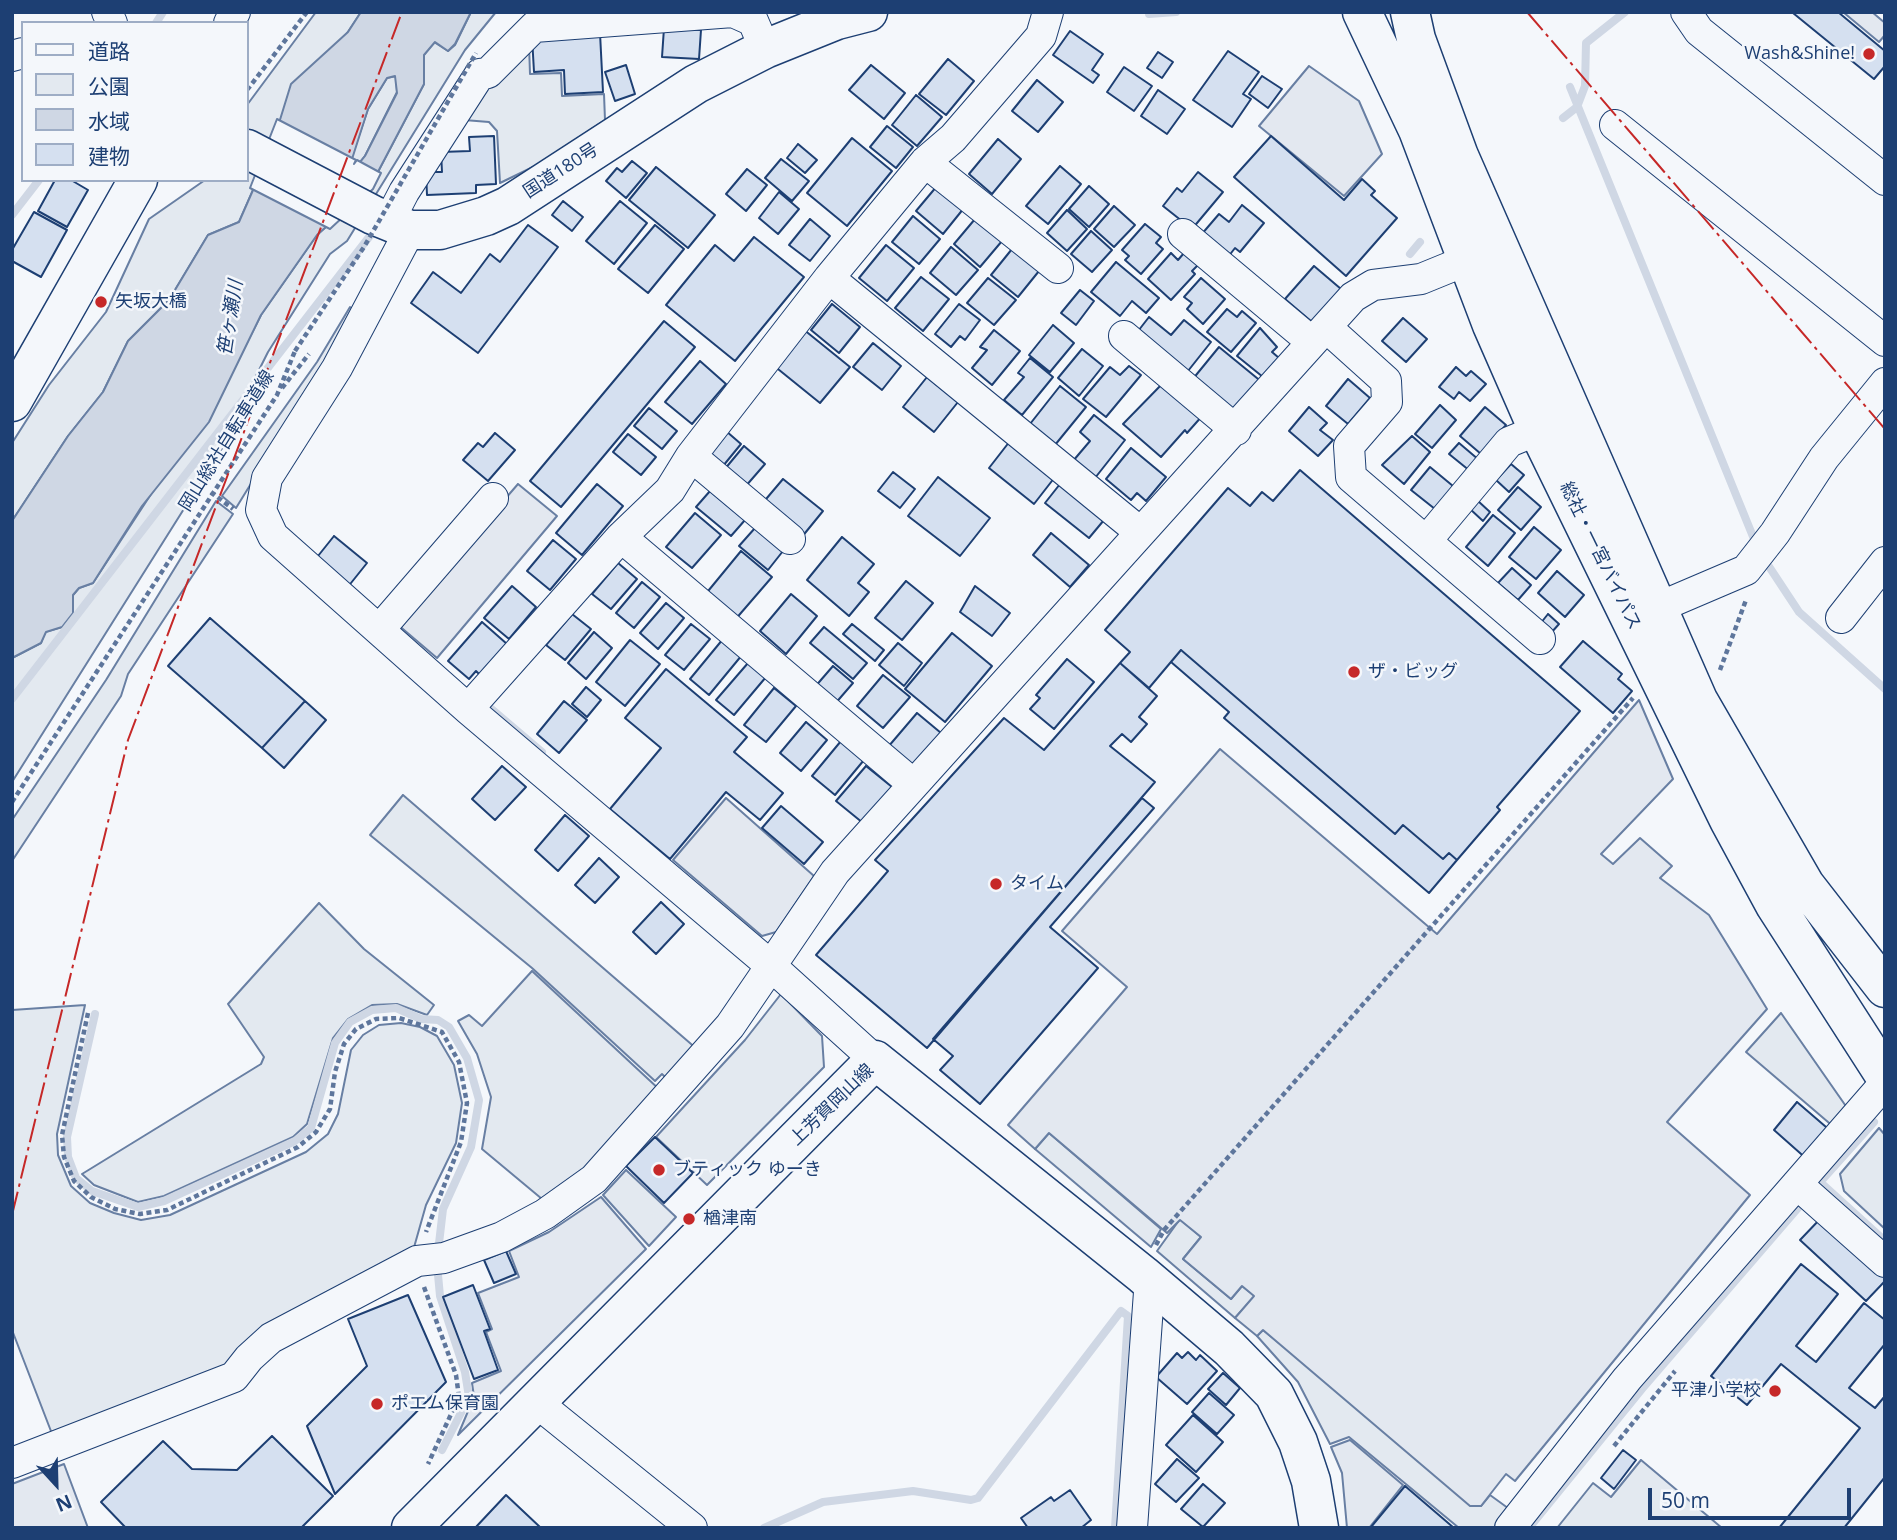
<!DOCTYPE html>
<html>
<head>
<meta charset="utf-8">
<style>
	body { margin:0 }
	#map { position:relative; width:1897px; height:1540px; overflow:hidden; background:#f4f7fb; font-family:"Open Sans","Noto Sans JP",sans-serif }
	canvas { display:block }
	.frame { position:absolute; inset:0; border:14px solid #1d3f73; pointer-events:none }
	.legend { position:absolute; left:21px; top:21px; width:228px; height:161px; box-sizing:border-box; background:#f4f7fb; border:2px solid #9eadc5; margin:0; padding:9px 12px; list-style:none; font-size:21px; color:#1d3f73 }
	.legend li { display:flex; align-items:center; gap:14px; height:35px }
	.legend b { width:35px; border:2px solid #9eadc5 }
	.north { position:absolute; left:21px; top:1449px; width:70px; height:70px; -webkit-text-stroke:5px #f4f7fb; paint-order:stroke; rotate:158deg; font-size:19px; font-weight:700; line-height:28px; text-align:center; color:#1d3f73 }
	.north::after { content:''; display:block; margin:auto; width:24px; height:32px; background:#1d3f73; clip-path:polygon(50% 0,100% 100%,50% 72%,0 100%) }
	.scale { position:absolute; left:1648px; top:1488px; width:203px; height:32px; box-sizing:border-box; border:4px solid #1d3f73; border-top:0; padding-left:9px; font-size:21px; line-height:24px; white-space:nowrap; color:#1d3f73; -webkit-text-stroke:5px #f4f7fb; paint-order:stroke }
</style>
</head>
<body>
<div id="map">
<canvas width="1897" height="1540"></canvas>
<div class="frame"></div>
<ul class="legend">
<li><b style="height:9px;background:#f4f7fb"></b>道路</li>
<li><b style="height:19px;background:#e3e9f0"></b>公園</li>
<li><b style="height:19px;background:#cfd7e4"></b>水域</li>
<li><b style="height:19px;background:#d5e0f0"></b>建物</li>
</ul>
<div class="north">N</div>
<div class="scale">50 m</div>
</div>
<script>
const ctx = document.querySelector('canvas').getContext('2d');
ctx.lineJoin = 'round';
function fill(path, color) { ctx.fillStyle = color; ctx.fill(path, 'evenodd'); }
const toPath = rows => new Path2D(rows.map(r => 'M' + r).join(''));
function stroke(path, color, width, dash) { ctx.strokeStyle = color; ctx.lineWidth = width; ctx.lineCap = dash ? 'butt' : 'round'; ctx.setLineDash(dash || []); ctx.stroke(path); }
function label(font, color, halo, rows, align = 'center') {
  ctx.font = font + ' "Open Sans","Noto Sans JP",sans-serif'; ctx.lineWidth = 5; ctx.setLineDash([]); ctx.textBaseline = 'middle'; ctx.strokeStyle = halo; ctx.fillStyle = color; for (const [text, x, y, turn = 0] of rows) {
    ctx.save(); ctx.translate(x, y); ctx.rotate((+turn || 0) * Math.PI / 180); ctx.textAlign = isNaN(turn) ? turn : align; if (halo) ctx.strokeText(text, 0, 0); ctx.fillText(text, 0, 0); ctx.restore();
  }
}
const green = toPath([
	[316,12,361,12,271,149,239,222,208,235,169,300,128,341,103,392,68,436,12,521,12,443,49,385,106,312,149,219,205,180,247,180,247,105,316,12],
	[471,12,496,12,465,50,347,241,330,254,268,352,248,392,250,404,12,782,12,658,41,643,45,632,62,627,73,613,73,595,79,588,93,583,236,364,261,315,317,235,370,187,424,84,424,55,434,42,448,51,455,45,471,12],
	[529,44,530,74,561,73,562,96,604,94,605,120,537,165,500,183,497,131,489,122,464,120,492,77,529,44],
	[396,76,397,92,365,156,343,183,368,109,387,78,396,76],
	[350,307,355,310,324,365,236,508,222,496,317,362,350,307],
	[216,501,233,514,128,674,121,696,12,861,12,820,106,680,216,501],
	[403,795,698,1050,670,1082,662,1074,655,1081,532,968,370,835,403,795],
	[319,903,364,949,434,1005,427,1015,397,1004,372,1005,348,1019,333,1038,307,1124,293,1137,164,1196,138,1202,94,1185,82,1174,261,1064,264,1057,228,1004,319,903],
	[532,971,661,1091,586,1173,542,1199,482,1149,491,1097,477,1054,458,1021,469,1015,482,1026,532,971],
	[781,994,822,1036,824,1067,707,1185,656,1137,745,1040,781,994],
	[85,1005,57,1134,58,1155,71,1186,90,1203,114,1213,141,1220,170,1215,306,1152,328,1134,338,1114,351,1050,363,1035,379,1025,401,1023,420,1027,437,1036,454,1065,462,1103,456,1143,426,1205,411,1258,245,1358,54,1439,12,1330,12,1010,85,1005],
	[1781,1013,1850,1112,1835,1128,1746,1052,1781,1013],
	[1879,1128,1885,1135,1885,1229,1844,1191,1840,1174,1879,1128],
	[1049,1133,1161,1229,1151,1247,1035,1149,1049,1133],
	[626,1170,676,1217,649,1246,603,1195,626,1170],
	[1180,1219,1201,1237,1183,1259,1231,1299,1242,1286,1255,1296,1235,1318,1157,1251,1180,1219],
	[1263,1330,1481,1506,1490,1495,1512,1511,1499,1528,1459,1528,1349,1437,1330,1444,1298,1382,1257,1336,1263,1330],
	[1641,1460,1722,1528,1557,1528,1593,1483,1611,1497,1641,1460]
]);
const parking = toPath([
	[1843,12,1872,12,1885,23,1885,35,1879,42,1843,12],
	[1309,66,1359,101,1382,154,1344,196,1259,126,1309,66],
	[518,484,557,516,437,658,397,624,518,484],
	[1639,700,1673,779,1601,854,1613,864,1640,838,1672,866,1660,878,1709,915,1767,1009,1667,1122,1750,1195,1515,1481,1506,1474,1481,1506,1470,1506,1263,1330,1257,1336,1235,1318,1254,1296,1242,1286,1231,1299,1183,1259,1201,1237,1180,1220,1167,1233,1049,1133,1035,1149,1008,1125,1127,987,1062,931,1220,749,1437,934,1639,700],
	[726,798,814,876,776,932,762,936,673,860,726,798],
	[601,1197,646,1249,458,1435,474,1397,472,1383,501,1371,486,1332,492,1329,478,1293,519,1277,509,1251,549,1232,601,1197],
	[1350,1440,1403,1485,1369,1528,1347,1528,1342,1473,1331,1447,1350,1440],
	[64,1464,88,1528,12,1528,12,1484,64,1464]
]);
const water = toPath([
	[361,12,471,12,455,44,448,51,435,42,424,55,424,84,370,187,317,235,261,315,209,422,142,506,93,583,79,588,73,595,73,613,62,627,46,632,41,643,12,658,12,521,68,436,103,392,128,341,169,300,208,235,239,222,271,149,291,84,348,32,361,12],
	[395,76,397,93,365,156,345,181,368,109,387,78,395,76]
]);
const pier = toPath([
	[277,119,356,160,354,164,357,160,381,173,373,189,330,229,250,188,277,119]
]);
const stream = toPath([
	[1149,14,1176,12],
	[156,23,163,12],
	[1570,87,1756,544],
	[1563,118,1577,107,1585,86,1586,43,1625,12],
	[12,215,39,180],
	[1410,254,1420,242],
	[1764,559,1799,612,1885,689],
	[12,699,376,228],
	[486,699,488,706,542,752],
	[95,1014,67,1137,68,1157,76,1178,92,1191,138,1207,164,1201,295,1141,311,1128,335,1043,350,1022,372,1010,396,1008,421,1019,438,1020,449,1027,467,1058,479,1100,471,1147,443,1209,438,1252],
	[1820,1182,1885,1241],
	[1813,1190,1874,1122],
	[437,1264,440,1296,465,1372,469,1397,442,1450],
	[764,1528,823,1502,913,1491,971,1500,978,1498,1121,1311,1128,1316,1115,1528],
	[1529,1528,1642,1389,1805,1200]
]);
const building = toPath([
	[1838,12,1885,51,1885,66,1874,79,1793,13,1838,12],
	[664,28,701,30,699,59,662,57,664,28],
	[1070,31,1103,54,1092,70,1099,75,1093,83,1053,55,1070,31],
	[600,33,603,92,565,94,564,70,534,72,532,37,600,33],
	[1228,51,1259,72,1243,94,1251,99,1232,127,1193,100,1228,51],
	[1158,52,1173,62,1162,78,1147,68,1158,52],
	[948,59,974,81,946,115,919,94,948,59],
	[626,65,635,94,615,101,605,72,626,65],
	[871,65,905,93,884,119,849,90,871,65],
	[1124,67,1152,86,1134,111,1107,92,1124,67],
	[1262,76,1282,89,1268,108,1249,94,1262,76],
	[1037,80,1063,102,1038,132,1012,111,1037,80],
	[1158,90,1185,109,1167,134,1141,116,1158,90],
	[916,95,942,117,917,146,892,125,916,95],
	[887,126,913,147,896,168,870,147,887,126],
	[494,136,496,184,476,185,476,193,427,195,426,172,442,172,441,152,470,151,469,137,494,136],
	[1271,136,1344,200,1362,179,1375,191,1371,195,1397,218,1346,276,1234,177,1271,136],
	[852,138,892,171,847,226,807,193,852,138],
	[998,139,1021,159,992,194,969,174,998,139],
	[798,144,817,160,805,173,787,158,798,144],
	[781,159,809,181,792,201,765,178,781,159],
	[632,161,647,173,626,198,606,181,617,168,622,172,632,161],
	[1060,166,1081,184,1048,224,1026,206,1060,166],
	[656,167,715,215,688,248,629,200,656,167],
	[747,169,767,185,746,211,726,194,747,169],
	[1198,172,1223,192,1192,229,1163,206,1177,188,1182,192,1198,172],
	[55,180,71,180,88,190,67,227,38,211,55,180],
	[937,186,964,208,943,234,916,211,937,186],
	[1089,186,1109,204,1089,227,1069,209,1089,186],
	[779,192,799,209,778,234,759,218,779,192],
	[563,201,583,217,572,231,552,215,563,201],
	[620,201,647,223,614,264,586,241,620,201],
	[1242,205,1264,223,1240,252,1235,248,1228,257,1201,235,1219,214,1229,222,1242,205],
	[1114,206,1135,225,1114,247,1094,229,1114,206],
	[1067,210,1087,229,1067,251,1047,233,1067,210],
	[34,212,67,230,41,277,12,261,12,250,34,212],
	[913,216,940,239,919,264,892,242,913,216],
	[810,219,830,236,810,261,789,245,810,219],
	[975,219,1002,241,980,267,954,244,975,219],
	[1145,224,1161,237,1156,243,1163,249,1141,274,1125,260,1129,256,1122,250,1145,224],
	[528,225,558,247,478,353,411,303,433,272,461,293,490,254,500,262,528,225],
	[655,225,684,249,648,293,618,269,655,225],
	[1091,231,1112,250,1092,272,1071,254,1091,231],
	[754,237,804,277,735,361,666,305,715,245,734,261,754,237],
	[886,245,914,268,887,301,859,278,886,245],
	[951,247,978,270,956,295,930,273,951,247],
	[1012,249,1039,271,1018,297,991,275,1012,249],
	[1171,253,1178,260,1184,253,1198,265,1192,271,1195,274,1171,300,1148,279,1171,253],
	[1116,262,1159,298,1146,313,1132,301,1120,316,1091,292,1116,262],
	[1314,266,1341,289,1312,322,1285,299,1314,266],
	[921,277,949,299,923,331,895,308,921,277],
	[988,278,1016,300,994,325,967,303,988,278],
	[1201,278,1225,299,1203,324,1187,309,1192,303,1184,297,1201,278],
	[1080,290,1094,301,1076,325,1061,313,1080,290],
	[832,304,860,327,839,353,811,330,832,304],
	[959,304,980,320,965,340,960,336,951,347,935,334,959,304],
	[1227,309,1237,317,1242,311,1256,323,1231,352,1207,332,1227,309],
	[1149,317,1171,335,1184,320,1211,342,1184,376,1135,335,1149,317],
	[1403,318,1427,339,1406,362,1382,341,1403,318],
	[664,321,695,347,561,507,530,481,664,321],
	[1053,325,1074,343,1050,372,1029,355,1053,325],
	[1260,328,1277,347,1272,352,1279,358,1263,377,1237,356,1260,328],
	[803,329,850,367,820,403,773,365,803,329],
	[994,330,1020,351,992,385,972,368,987,350,980,347,994,330],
	[873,343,901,366,882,390,853,367,873,343],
	[1219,347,1263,383,1235,416,1192,380,1219,347],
	[1082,349,1103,366,1079,396,1058,378,1082,349],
	[1030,358,1053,377,1022,415,1004,400,1024,377,1018,373,1030,358],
	[700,361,726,384,692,424,665,402,700,361],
	[1129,366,1141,375,1106,417,1083,399,1110,367,1120,375,1129,366],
	[1456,367,1466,376,1471,371,1486,384,1470,401,1459,392,1454,399,1439,387,1456,367],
	[927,377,958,402,934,432,903,407,927,377],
	[1348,379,1370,398,1348,424,1326,406,1348,379],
	[1164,382,1203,415,1187,433,1185,430,1161,457,1123,424,1164,382],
	[1060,386,1086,407,1055,445,1030,424,1060,386],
	[1440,405,1456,420,1432,448,1415,434,1440,405],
	[1309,407,1327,423,1320,430,1333,440,1318,456,1289,431,1309,407],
	[1485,407,1506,425,1481,454,1460,436,1485,407],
	[649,408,677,431,662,449,634,426,649,408],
	[1094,415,1125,440,1095,478,1073,461,1090,441,1080,432,1094,415],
	[726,431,741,444,723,466,707,452,726,431],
	[495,433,515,450,488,481,463,460,478,443,483,447,495,433],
	[628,434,656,457,641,475,613,452,628,434],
	[1412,436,1430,452,1404,484,1382,465,1412,436],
	[1010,441,1055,477,1034,504,989,468,1010,441],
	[1459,443,1479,460,1470,471,1449,454,1459,443],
	[744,446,765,464,745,487,724,470,744,446],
	[1131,448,1166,477,1146,501,1137,493,1131,500,1106,479,1131,448],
	[1511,464,1524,475,1509,492,1496,480,1511,464],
	[1430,467,1459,491,1440,513,1411,490,1430,467],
	[1300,470,1580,711,1497,807,1500,810,1457,860,1449,853,1443,859,1403,825,1395,834,1181,650,1149,688,1120,663,1130,652,1105,630,1228,488,1250,506,1262,492,1273,501,1300,470],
	[893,472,915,489,900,508,878,491,893,472],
	[938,477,990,518,960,556,908,516,938,477],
	[783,479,823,511,801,538,761,505,783,479],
	[597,484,623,506,582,555,556,533,597,484],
	[1060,484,1104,520,1089,538,1045,503,1060,484],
	[1518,487,1541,507,1521,530,1498,510,1518,487],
	[710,491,745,520,731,536,696,507,710,491],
	[1478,501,1490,512,1483,521,1470,509,1478,501],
	[695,513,721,535,692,568,666,547,695,513],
	[1493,515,1515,533,1488,566,1466,547,1493,515],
	[1534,527,1561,550,1536,579,1509,557,1534,527],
	[755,528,783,551,768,570,739,546,755,528],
	[1051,533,1089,565,1070,587,1033,555,1051,533],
	[334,536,367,563,347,588,314,561,334,536],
	[842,537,874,564,858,583,869,592,849,616,807,580,842,537],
	[553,540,576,559,550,590,527,571,553,540],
	[741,551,772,577,734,621,704,596,741,551],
	[618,563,637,579,611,609,592,594,618,563],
	[1512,568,1531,585,1518,600,1498,583,1512,568],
	[1557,571,1584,595,1565,617,1538,593,1557,571],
	[906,581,933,603,902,640,875,618,906,581],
	[642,582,660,597,634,628,616,613,642,582],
	[512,586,536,607,509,639,484,618,512,586],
	[975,586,1010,613,992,636,960,612,975,586],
	[791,594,817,616,786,654,760,631,791,594],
	[666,603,684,618,658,649,640,633,666,603],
	[572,614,591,629,565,660,546,645,572,614],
	[1548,614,1559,624,1551,633,1540,624,1548,614],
	[210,618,305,701,262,748,168,666,210,618],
	[482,622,507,644,480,675,476,671,469,679,448,661,482,622],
	[691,624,710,639,684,670,665,655,691,624],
	[852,624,884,650,875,661,843,634,852,624],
	[824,627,867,663,853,679,810,643,824,627],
	[594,632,612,648,586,679,568,663,594,632],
	[952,633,992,666,945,722,905,689,952,633],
	[723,639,742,655,709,695,690,679,723,639],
	[630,640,660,664,625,706,596,682,630,640],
	[1583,641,1622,674,1618,679,1632,691,1613,713,1560,667,1583,641],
	[898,643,922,663,904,686,879,665,898,643],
	[1181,650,1395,834,1403,825,1443,859,1449,853,1457,860,1429,893,1224,718,1229,712,1171,662,1181,650],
	[1067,659,1094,682,1054,729,1030,709,1040,698,1036,695,1067,659],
	[748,663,766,677,734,715,716,700,748,663],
	[1120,663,1157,696,1139,717,1147,724,1131,742,1122,734,1110,746,1155,782,927,1048,816,955,888,871,875,860,1004,718,1044,750,1120,663],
	[833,666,853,683,834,705,814,688,833,666],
	[666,669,747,737,734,752,783,793,760,820,726,792,670,859,610,809,661,748,625,718,666,669],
	[883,675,910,697,883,728,857,706,883,675],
	[586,687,601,700,587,717,572,704,586,687],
	[774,688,796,706,766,742,744,725,774,688],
	[305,701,326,720,284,768,262,748,305,701],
	[564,701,587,720,559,753,537,734,564,701],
	[917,713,941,733,912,767,888,747,917,713],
	[806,722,827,740,801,771,780,753,806,722],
	[841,741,864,760,835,795,812,776,841,741],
	[502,766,526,787,495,820,472,799,502,766],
	[866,766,892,787,863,823,836,801,866,766],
	[1142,798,1154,808,1050,927,1098,968,980,1104,940,1070,953,1056,933,1039,1142,798],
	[781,806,823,842,804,864,762,828,781,806],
	[565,815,589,836,558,871,535,850,565,815],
	[599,858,619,877,595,903,575,885,599,858],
	[661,902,684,924,656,954,633,932,661,902],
	[1797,1102,1833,1133,1809,1161,1774,1130,1797,1102],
	[655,1137,693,1173,664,1203,626,1166,655,1137],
	[1821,1218,1885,1277,1885,1281,1866,1301,1800,1240,1821,1218],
	[506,1251,516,1274,494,1283,484,1260,506,1251],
	[1801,1264,1838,1294,1796,1346,1816,1362,1864,1303,1885,1320,1885,1344,1849,1388,1875,1408,1885,1396,1885,1477,1844,1528,1779,1528,1860,1428,1781,1364,1747,1405,1711,1376,1801,1264],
	[473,1285,490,1329,484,1331,498,1370,474,1379,443,1297,473,1285],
	[408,1295,446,1382,335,1494,307,1426,367,1366,348,1319,408,1295],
	[1188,1352,1196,1360,1200,1355,1217,1371,1187,1404,1156,1377,1177,1353,1182,1358,1188,1352],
	[1223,1373,1240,1388,1226,1405,1208,1389,1223,1373],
	[1209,1393,1234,1415,1217,1434,1192,1412,1209,1393],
	[1193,1415,1223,1442,1196,1472,1166,1445,1193,1415],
	[272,1436,333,1496,301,1528,126,1528,101,1502,163,1441,192,1469,237,1470,272,1436],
	[1623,1450,1636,1460,1614,1489,1601,1478,1623,1450],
	[1177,1459,1199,1478,1176,1502,1155,1484,1177,1459],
	[1203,1484,1225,1503,1203,1527,1181,1509,1203,1484],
	[1405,1486,1454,1528,1371,1527,1405,1486],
	[1070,1490,1091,1520,1081,1528,1028,1528,1021,1518,1051,1497,1054,1501,1070,1490],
	[506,1495,541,1528,475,1528,506,1495]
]);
const path = toPath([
	[247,90,307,12],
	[282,388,309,354],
	[211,492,233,509],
	[1720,670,1746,600],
	[12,802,277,395,295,351],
	[88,1013,62,1135,64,1157,74,1181,91,1197,115,1209,140,1214,167,1210,298,1147,316,1132,330,1109,335,1072,344,1044,356,1029,376,1019,399,1018,442,1032,459,1062,467,1103,461,1142,426,1232],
	[1156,1245,1164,1230,1633,698],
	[424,1287,456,1375,459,1397,428,1464],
	[1614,1446,1675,1371]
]);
const minor = toPath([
	[107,12,112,23],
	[1686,12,1699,31,1885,180],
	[229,23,235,12],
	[12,56,23,53],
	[1615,125,1885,341],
	[925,162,1058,268],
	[389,221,404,192,480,74,488,73,534,27,733,12,753,21,765,49],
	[410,230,337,368,267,478,261,510,273,536,468,709,770,965,875,1060],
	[1183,234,1312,342],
	[829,278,1140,532],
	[1326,327,1386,381,1387,402,1349,446,1351,477,1540,639],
	[1124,336,1236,430],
	[691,456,790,539],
	[621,537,912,783],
	[1427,540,1509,442,1538,430],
	[1657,608,1746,570,1775,533,1824,458,1885,383],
	[1841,618,1885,562],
	[379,630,493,498],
	[468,709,621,537,670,490,691,456,829,278,925,162,953,138,1041,36,1048,12],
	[1797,1184,1885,1262],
	[536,1402,692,1528],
	[12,1463,234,1377,249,1358,271,1338,417,1261,444,1258,502,1237,545,1214,594,1179,730,1026,835,872,1353,297,1373,285,1421,279,1470,259],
	[1132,1528,1149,1292,1156,1287],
	[1510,1528,1627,1379,1885,1083]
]);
const major = toPath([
	[411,1528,875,1060,1143,1275,1229,1348,1274,1394,1298,1442,1311,1481,1319,1528]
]);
const highway = toPath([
	[1362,12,1418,130,1492,325,1538,430,1729,820,1775,905,1885,1076],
	[1410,12,1416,39,1459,156,1698,700,1805,885,1885,988],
	[247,149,373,215,410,230,440,230,486,216,508,206,696,84,765,49,837,20,868,12],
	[12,402,138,180]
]);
const pathBridge = toPath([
	[295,351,364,247,476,53]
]);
const power = toPath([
	[1527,12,1885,429],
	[12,1215,128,740,402,12]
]);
const markers = [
	[1869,54,7,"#c62828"],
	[101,302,7,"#c62828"],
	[1354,672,7,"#c62828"],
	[996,884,7,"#c62828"],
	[659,1170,7,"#c62828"],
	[689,1219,7,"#c62828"],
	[1775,1391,7,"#c62828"],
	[377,1404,7,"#c62828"]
];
const poiNames = [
	["Wash&Shine!",1855,54,"right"],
	["矢坂大橋",115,302],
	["ザ・ビッグ",1368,672],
	["タイム",1010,884],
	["ブティック ゆーき",673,1170],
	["楢津南",703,1219],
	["平津小学校",1761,1391,"right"],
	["ポエム保育園",391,1404]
];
const streetNames = [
	["国道180号",561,171,-33],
	["岡山総社自転車道線",227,441,-58],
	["総社・一宮バイパス",1600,556,64],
	["上芳賀岡山線",832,1105,-44]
];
const waterNames = [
	["笹ヶ瀬川",231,318,-81]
];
fill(green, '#e3e9f0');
stroke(green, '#687fa3', 2);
fill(parking, '#e3e8f0');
stroke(parking, '#687fa3', 2);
fill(water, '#cfd7e4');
stroke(water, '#687fa3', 2);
fill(pier, '#f4f7fb');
stroke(pier, '#687fa3', 2);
stroke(stream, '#cfd7e4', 8);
fill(building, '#d5e0f0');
stroke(building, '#1d3f73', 2);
stroke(minor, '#1d3f73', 32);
stroke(major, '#1d3f73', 41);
stroke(highway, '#1d3f73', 41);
stroke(path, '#5e769c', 4.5, [5, 3.5]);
stroke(minor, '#f4f7fb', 30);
stroke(major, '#f4f7fb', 38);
stroke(highway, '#f4f7fb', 38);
stroke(pathBridge, '#5e769c', 4.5, [5, 3.5]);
stroke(power, '#c62828', 2, [24, 5, 3.5, 5]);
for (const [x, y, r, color] of markers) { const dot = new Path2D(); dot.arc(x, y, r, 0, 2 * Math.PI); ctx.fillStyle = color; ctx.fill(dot); stroke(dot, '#f4f7fb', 2.5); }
label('18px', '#1d3f73', '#f4f7fb', poiNames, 'left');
label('18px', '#1d3f73', '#f4f7fb', streetNames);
label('italic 19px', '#1d3f73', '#f4f7fb', waterNames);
</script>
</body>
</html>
